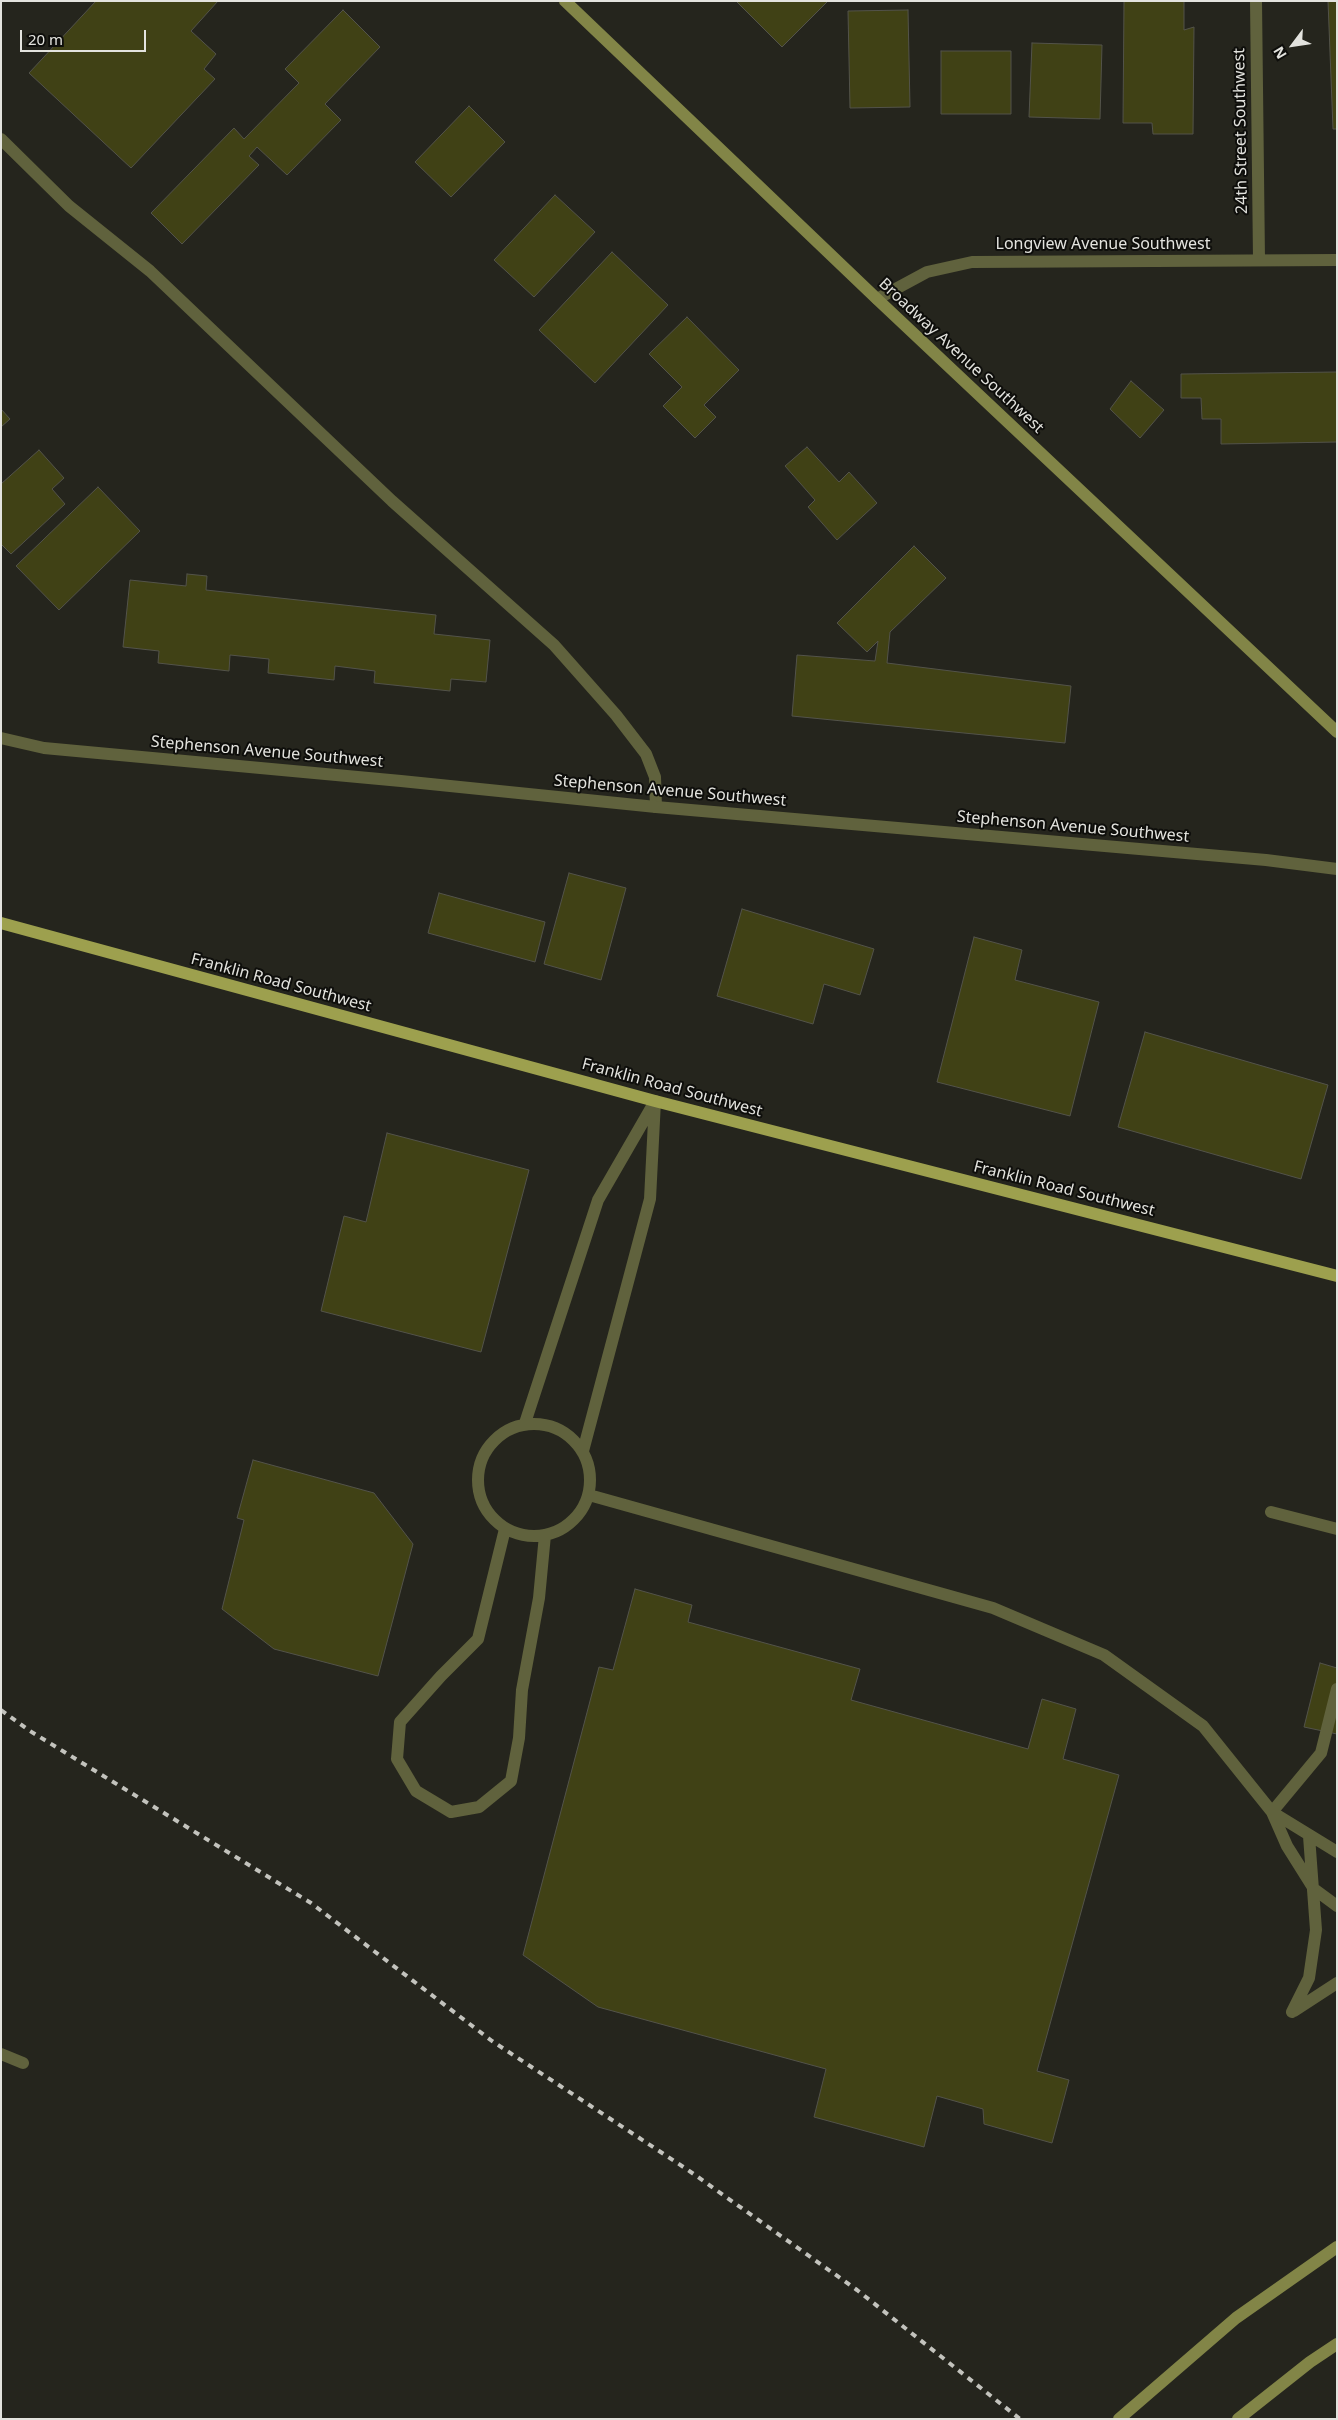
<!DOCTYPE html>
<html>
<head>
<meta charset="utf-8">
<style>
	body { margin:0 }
	#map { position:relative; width:1338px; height:2420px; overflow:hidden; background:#25251d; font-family:"Noto Sans",sans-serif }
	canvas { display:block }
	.frame { position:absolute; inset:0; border:2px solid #e3e3de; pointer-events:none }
	.north { position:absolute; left:1268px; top:20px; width:50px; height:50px; -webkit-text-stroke:4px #0e0e0b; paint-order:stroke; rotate:239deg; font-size:14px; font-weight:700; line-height:20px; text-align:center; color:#e3e3de }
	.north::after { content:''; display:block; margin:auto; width:18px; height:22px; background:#e3e3de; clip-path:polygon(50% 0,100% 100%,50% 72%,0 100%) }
	.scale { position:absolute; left:20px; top:30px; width:126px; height:22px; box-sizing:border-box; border:2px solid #e3e3de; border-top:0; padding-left:6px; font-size:15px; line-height:18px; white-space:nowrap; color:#e3e3de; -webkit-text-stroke:4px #0e0e0b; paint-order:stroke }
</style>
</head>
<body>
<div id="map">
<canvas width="1338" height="2420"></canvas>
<div class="frame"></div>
<div class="north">N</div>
<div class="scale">20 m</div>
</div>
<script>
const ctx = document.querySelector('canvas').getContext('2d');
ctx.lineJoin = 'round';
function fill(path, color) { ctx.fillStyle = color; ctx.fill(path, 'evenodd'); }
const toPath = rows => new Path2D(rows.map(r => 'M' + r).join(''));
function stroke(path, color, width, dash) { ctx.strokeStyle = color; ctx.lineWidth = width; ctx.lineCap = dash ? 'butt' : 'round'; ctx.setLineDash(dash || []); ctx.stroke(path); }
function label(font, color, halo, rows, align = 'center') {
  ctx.font = font + ' "Noto Sans",sans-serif'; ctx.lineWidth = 4; ctx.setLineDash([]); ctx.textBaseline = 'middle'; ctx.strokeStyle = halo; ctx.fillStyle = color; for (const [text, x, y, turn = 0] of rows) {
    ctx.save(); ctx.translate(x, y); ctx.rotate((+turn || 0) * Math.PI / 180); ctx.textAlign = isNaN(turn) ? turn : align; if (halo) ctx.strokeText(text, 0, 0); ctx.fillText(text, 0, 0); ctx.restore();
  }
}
const building = toPath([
	[96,1,218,1,191,31,216,54,204,69,215,79,131,168,29,73,96,1],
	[736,1,827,1,827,2,782,47,736,1],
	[1124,1,1184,1,1184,30,1194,27,1193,134,1153,134,1152,123,1123,123,1124,1],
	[1328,1,1337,1,1337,129,1333,129,1328,1],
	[343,10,380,47,325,104,341,120,287,175,257,147,249,156,259,165,182,244,151,213,234,128,244,139,299,83,285,69,343,10],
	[908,10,910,107,850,108,848,11,908,10],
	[1032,43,1102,45,1100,119,1029,117,1032,43],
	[941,51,1011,51,1011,114,941,114,941,51],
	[469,106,505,142,451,197,415,162,469,106],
	[555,195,595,232,534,297,494,260,555,195],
	[612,252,668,305,595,383,539,330,612,252],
	[687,317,739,370,704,405,716,417,695,438,663,406,682,387,649,354,687,317],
	[1337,372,1337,442,1221,444,1221,419,1202,419,1201,398,1181,398,1181,374,1337,372],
	[1131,381,1164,410,1140,438,1110,409,1131,381],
	[1,409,10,419,1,427,1,409],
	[807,447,839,482,849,472,877,503,837,540,808,507,815,500,785,466,807,447],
	[39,450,64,478,52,489,65,504,11,554,1,544,1,484,39,450],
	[98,487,140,531,59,610,16,566,98,487],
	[914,546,946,578,890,632,887,663,1071,686,1065,743,792,716,797,655,875,661,878,641,867,652,837,623,914,546],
	[187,574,207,576,206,590,436,615,434,634,490,640,486,682,451,679,450,691,374,683,375,671,335,666,334,680,268,673,269,659,230,655,229,671,158,663,159,651,123,647,130,580,186,586,187,574],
	[569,873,626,888,601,980,544,964,569,873],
	[439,893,545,922,535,962,428,933,439,893],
	[742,909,874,949,860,995,824,984,813,1024,717,996,742,909],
	[974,937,1022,950,1015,980,1099,1002,1070,1116,937,1082,974,937],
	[1145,1032,1328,1085,1301,1179,1118,1127,1145,1032],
	[387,1133,529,1170,481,1352,321,1311,344,1216,366,1222,387,1133],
	[253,1460,374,1493,413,1544,378,1676,274,1649,222,1609,244,1520,237,1518,253,1460],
	[635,1589,692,1605,688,1622,860,1669,851,1700,1028,1749,1042,1699,1076,1709,1063,1759,1119,1775,1037,2071,1069,2080,1052,2143,984,2124,983,2109,937,2096,924,2147,814,2117,826,2069,598,2007,523,1955,599,1667,613,1670,635,1589],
	[1320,1663,1337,1668,1337,1734,1304,1727,1320,1663]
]);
const lane = toPath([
	[1,139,69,206,150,271,392,501,554,645,616,715,646,754,655,777,656,807],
	[525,1423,598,1200,654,1103],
	'478 1480a56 56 0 1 1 112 0a56 56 0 1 1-112 0Z',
	[583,1451,650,1199,655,1101],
	[589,1495,993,1608,1104,1655,1203,1726,1272,1812,1287,1846,1314,1889,1337,1906],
	[1271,1512,1337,1529],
	[505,1529,478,1639,441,1676,400,1722,397,1759,416,1791,451,1812,479,1807,511,1781,519,1738,522,1690,539,1598,545,1535],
	[1272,1812,1321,1753,1337,1689],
	[1272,1812,1337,1852],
	[1294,2011,1337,1983],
	[1292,2012,1309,1978,1316,1930,1309,1836]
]);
const street = toPath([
	[1256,1,1259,260],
	[877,299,927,272,972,262,1337,260],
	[1,738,44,748,401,781,656,807,1266,860,1337,869],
	[1,2054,23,2063]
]);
const secondary = toPath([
	[565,1,877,299,1337,732],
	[1119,2419,1236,2318,1337,2247],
	[1238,2419,1310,2362,1337,2344]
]);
const primary = toPath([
	[1,923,655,1101,1337,1276]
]);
const rail = toPath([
	[1,1710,30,1731,311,1903,492,2041,688,2170,857,2290,1020,2419]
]);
const streetNames = [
	["24th Street Southwest",1241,131,-91],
	["Longview Avenue Southwest",1103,244],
	["Broadway Avenue Southwest",961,356,43],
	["Stephenson Avenue Southwest",267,752,5],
	["Stephenson Avenue Southwest",670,791,5],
	["Stephenson Avenue Southwest",1073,827,5],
	["Franklin Road Southwest",281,983,15],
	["Franklin Road Southwest",672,1088,15],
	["Franklin Road Southwest",1064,1189,14]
];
fill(building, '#404115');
stroke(building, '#53534a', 1);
stroke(lane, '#60623d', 12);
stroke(street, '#60623d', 12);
stroke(secondary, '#828547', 12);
stroke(primary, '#9da04e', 12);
stroke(rail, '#c3c3bd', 4, [6, 6]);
label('16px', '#e3e3de', '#0e0e0b', streetNames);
</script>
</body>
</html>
